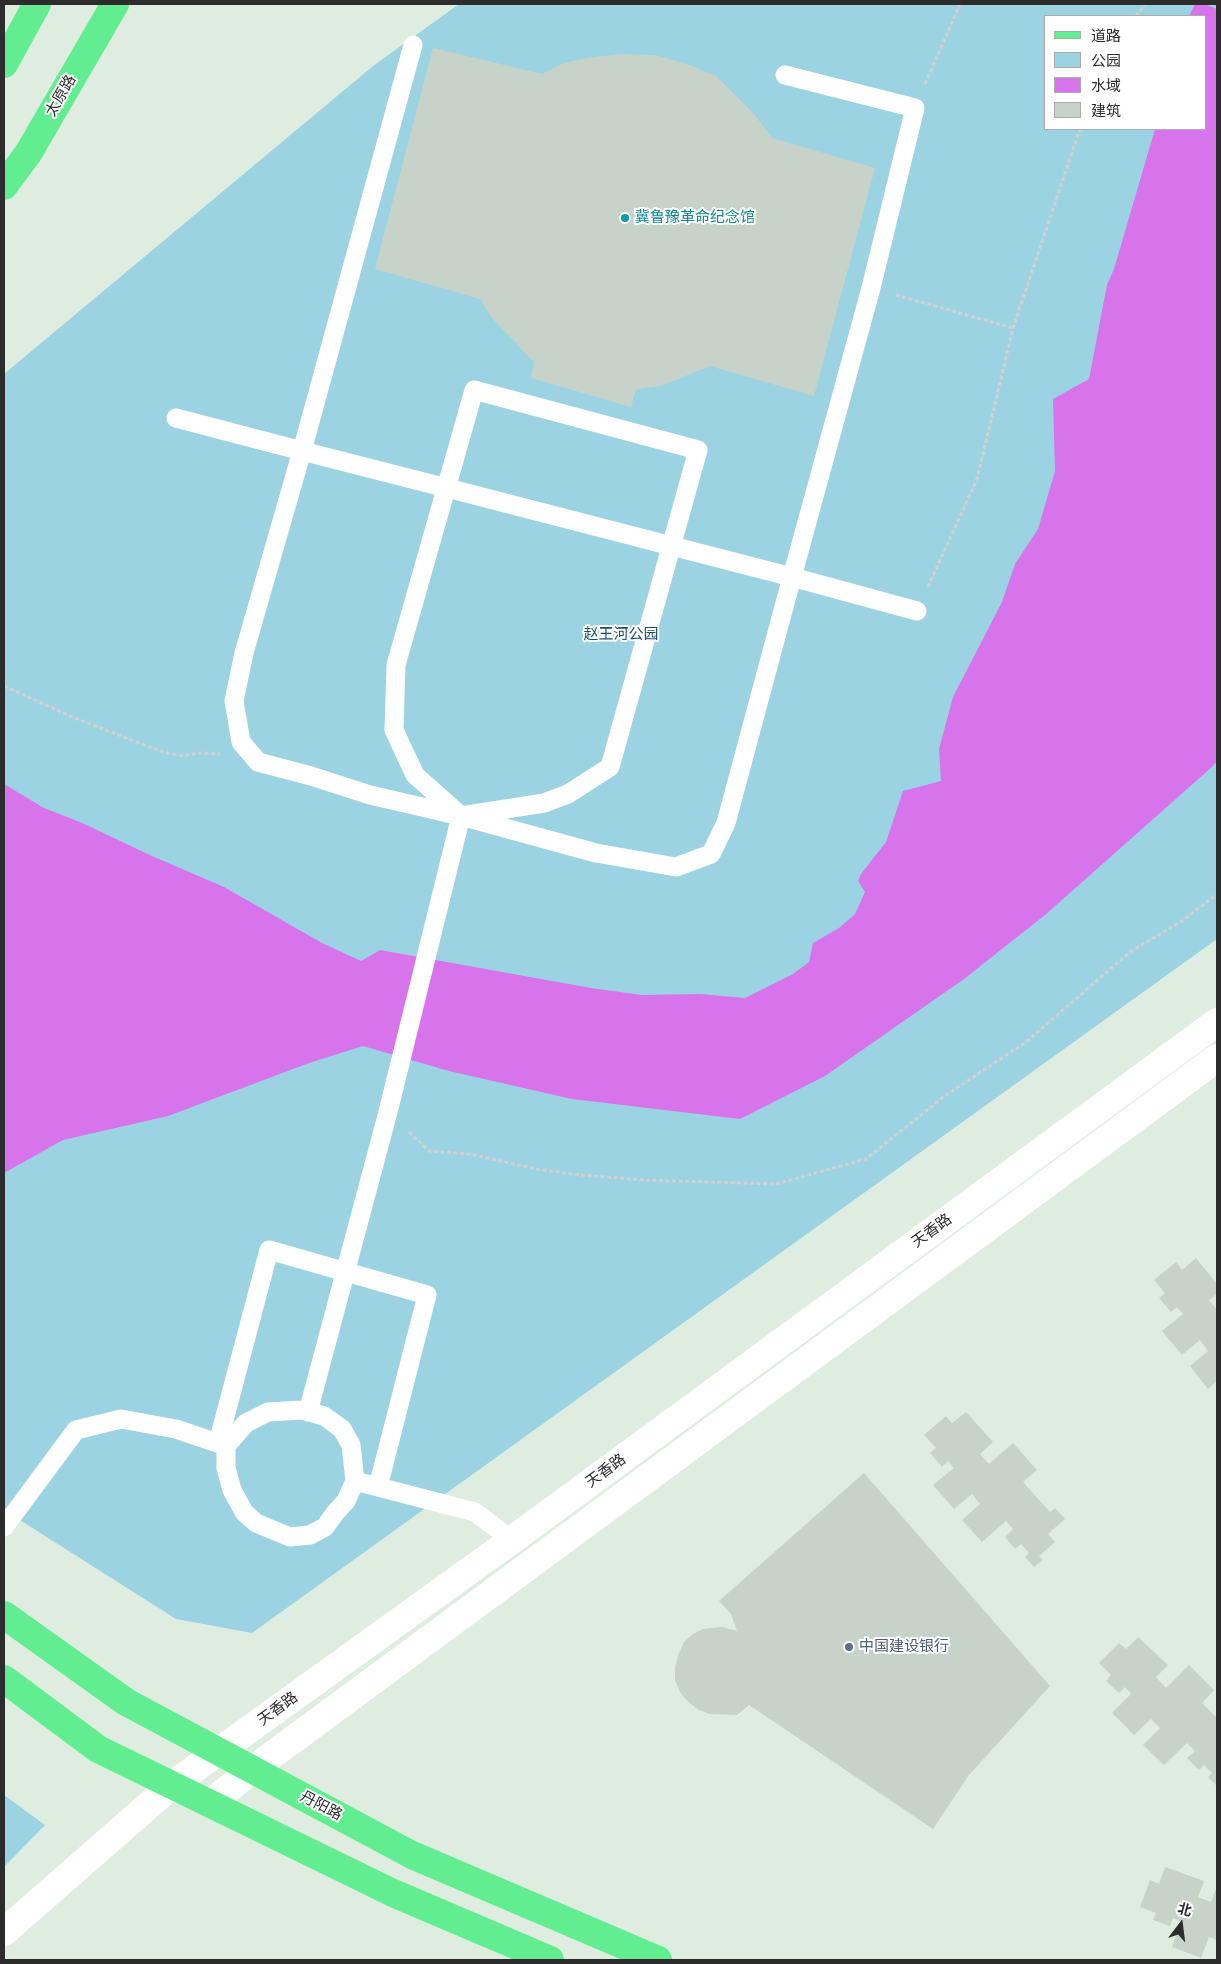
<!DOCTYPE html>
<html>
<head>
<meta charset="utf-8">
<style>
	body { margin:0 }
	#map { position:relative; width:1221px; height:1964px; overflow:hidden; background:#deede0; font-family:Manrope,"Noto Sans SC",sans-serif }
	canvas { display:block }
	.frame { position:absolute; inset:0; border:5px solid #2c2c2c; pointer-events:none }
	.legend { position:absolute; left:1044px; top:15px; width:162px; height:115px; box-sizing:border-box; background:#fff; border:1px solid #ababab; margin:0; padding:6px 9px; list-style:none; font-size:15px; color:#2c2c2c }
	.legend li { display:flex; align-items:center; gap:10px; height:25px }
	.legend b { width:25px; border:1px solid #ababab }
	.north { position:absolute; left:1156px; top:1899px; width:50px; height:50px; -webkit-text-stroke:4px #fff; paint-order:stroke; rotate:15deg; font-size:14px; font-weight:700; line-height:20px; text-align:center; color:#2c2c2c }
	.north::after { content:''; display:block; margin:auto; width:18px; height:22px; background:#2c2c2c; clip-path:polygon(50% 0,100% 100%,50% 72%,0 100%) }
</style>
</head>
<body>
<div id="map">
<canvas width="1221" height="1964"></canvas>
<div class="frame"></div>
<ul class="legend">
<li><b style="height:6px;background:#62ee90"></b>道路</li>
<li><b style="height:14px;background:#9cd3e2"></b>公园</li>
<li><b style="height:14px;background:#d774ec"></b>水域</li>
<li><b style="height:14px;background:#c7d3c8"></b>建筑</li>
</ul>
<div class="north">北</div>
</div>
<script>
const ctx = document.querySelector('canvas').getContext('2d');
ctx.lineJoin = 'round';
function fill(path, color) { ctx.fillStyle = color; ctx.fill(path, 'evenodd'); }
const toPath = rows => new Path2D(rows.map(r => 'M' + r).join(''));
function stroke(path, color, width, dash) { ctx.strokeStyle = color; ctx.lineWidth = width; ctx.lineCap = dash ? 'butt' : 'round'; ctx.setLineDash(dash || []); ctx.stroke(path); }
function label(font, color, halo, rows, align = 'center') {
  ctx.font = font + ' Manrope,"Noto Sans SC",sans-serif'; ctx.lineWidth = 4; ctx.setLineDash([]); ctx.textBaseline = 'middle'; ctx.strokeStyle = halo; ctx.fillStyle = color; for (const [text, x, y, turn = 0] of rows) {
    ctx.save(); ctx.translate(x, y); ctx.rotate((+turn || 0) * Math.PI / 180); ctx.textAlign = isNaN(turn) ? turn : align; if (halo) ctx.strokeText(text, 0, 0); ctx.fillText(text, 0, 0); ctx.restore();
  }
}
const green = toPath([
	[459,4,1217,4,1217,939,252,1633,176,1619,4,1510,4,374,373,66],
	[1045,16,1205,16,1205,129,1045,129],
	[4,1795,45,1825,4,1867]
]);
const water = toPath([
	[1195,4,1204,4,1217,9,1217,761,1213,766,1045,915,964,979,825,1076,740,1119,572,1099,449,1071,363,1046,309,1063,168,1116,63,1140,4,1173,4,784,44,808,80,822,152,856,224,887,322,943,361,961,380,950,591,988,642,995,700,994,745,998,793,974,809,962,813,943,839,928,855,914,865,892,858,881,861,874,886,842,903,791,941,781,939,749,953,697,1002,602,1015,564,1038,529,1055,471,1053,399,1089,379,1107,285,1114,269,1155,129,1205,129,1205,16,1189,16]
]);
const building = toPath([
	[433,48,542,74,564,63,593,57,622,54,655,55,687,64,716,76,754,114,772,138,875,168,814,396,710,366,661,386,636,389,631,407,531,378,534,362,493,319,480,299,375,269],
	[1196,1258,1217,1284,1217,1294,1209,1300,1217,1310,1217,1381,1208,1389,1190,1366,1208,1351,1200,1340,1182,1355,1162,1331,1183,1314,1177,1307,1171,1312,1159,1298,1165,1293,1154,1280,1176,1262,1182,1270],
	[966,1412,993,1442,980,1454,989,1464,1013,1443,1037,1470,1023,1482,1050,1512,1055,1508,1065,1519,1048,1534,1055,1542,1039,1556,1043,1560,1034,1567,1025,1557,1029,1553,1021,1544,1015,1549,1005,1537,1013,1529,1006,1521,982,1542,962,1520,980,1504,972,1494,954,1509,933,1485,954,1468,948,1461,942,1467,930,1453,936,1448,924,1435,946,1416,952,1423],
	[864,1473,1050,1686,969,1775,933,1829,749,1705,737,1715,710,1714,699,1710,688,1702,680,1692,675,1680,675,1667,679,1653,684,1642,693,1634,703,1629,722,1627,737,1631,731,1614,719,1601],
	[1138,1637,1168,1665,1156,1677,1166,1688,1189,1665,1214,1690,1202,1703,1217,1718,1217,1786,1208,1777,1212,1773,1204,1765,1199,1770,1187,1758,1195,1751,1187,1743,1164,1765,1143,1745,1160,1728,1151,1719,1134,1735,1112,1713,1131,1694,1125,1687,1119,1693,1106,1681,1111,1675,1099,1663,1119,1643,1126,1649],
	[1165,1867,1204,1881,1198,1897,1211,1902,1217,1886,1217,1940,1209,1937,1201,1958,1172,1947,1181,1922,1173,1918,1170,1926,1153,1920,1156,1913,1140,1907,1150,1880,1159,1884]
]);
const path = toPath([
	[1136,16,1145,4],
	[925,84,960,4],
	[896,295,1013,328],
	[928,587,977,479,1013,328,1080,129],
	[4,686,75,718,160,751,181,756,200,753,220,754],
	[409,1132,429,1151,469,1154,537,1169,580,1175,645,1180,776,1184,866,1159,942,1098,1026,1042,1130,952,1182,921,1217,894]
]);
const service = toPath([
	[785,75,915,108,871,288,792,577,917,611],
	[474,390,698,450,610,767,568,794,544,803,461,816,415,775,394,730,396,665,474,390],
	[176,418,302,451,447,488,792,577,726,823,711,854,676,867,596,853,461,816,370,795,311,776,258,762,241,742,234,701,244,653,302,451,413,45],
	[308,1412,388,1112,461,816],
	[218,1443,269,1250,427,1295,378,1487],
	[226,1446,246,1423,268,1412,302,1410,324,1416,342,1429,351,1445,355,1481],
	[4,1527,76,1430,121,1419,176,1429,226,1446,226,1468,232,1490,244,1512,256,1523,290,1537,310,1535,325,1527,335,1513,346,1501,355,1481,475,1512,512,1540]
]);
const tertiary = toPath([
	[4,1932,172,1785]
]);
const secondary = toPath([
	[172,1785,512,1540,1217,1022],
	[210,1803,252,1770,1217,1058]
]);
const primary = toPath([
	[4,64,37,4],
	[4,186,29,152,115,4],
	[4,1615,126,1702,412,1855,658,1960],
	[4,1679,98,1749,393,1893,550,1960]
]);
const markers = [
	[625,218,5,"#0f9aa8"],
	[849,1647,5,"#5c6f8a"]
];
const streetNames = [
	["太原路",61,96,-60],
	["天香路",932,1231,-36],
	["天香路",606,1471,-36],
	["天香路",278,1709,-36],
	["丹阳路",321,1806,28]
];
const cultureNames = [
	["冀鲁豫革命纪念馆",635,218]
];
const parkNames = [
	["赵王河公园",621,635]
];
const serviceNames = [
	["中国建设银行",859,1647]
];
fill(green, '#9cd3e2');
fill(water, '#d774ec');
fill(building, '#c7d3c8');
stroke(path, '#d1d1d1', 3, [4, 2.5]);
stroke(service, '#fff', 19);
stroke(tertiary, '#fff', 28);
stroke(secondary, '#fff', 28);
stroke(primary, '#62ee90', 28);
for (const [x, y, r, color] of markers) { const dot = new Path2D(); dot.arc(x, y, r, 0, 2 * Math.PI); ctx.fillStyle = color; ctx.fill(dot); stroke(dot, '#fff', 2); }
label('15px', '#2c2c2c', '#fff', streetNames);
label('15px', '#0d838f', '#fff', cultureNames, 'left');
label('15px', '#1c4d68', '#fff', parkNames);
label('15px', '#4e5e75', '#fff', serviceNames, 'left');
</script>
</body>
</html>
